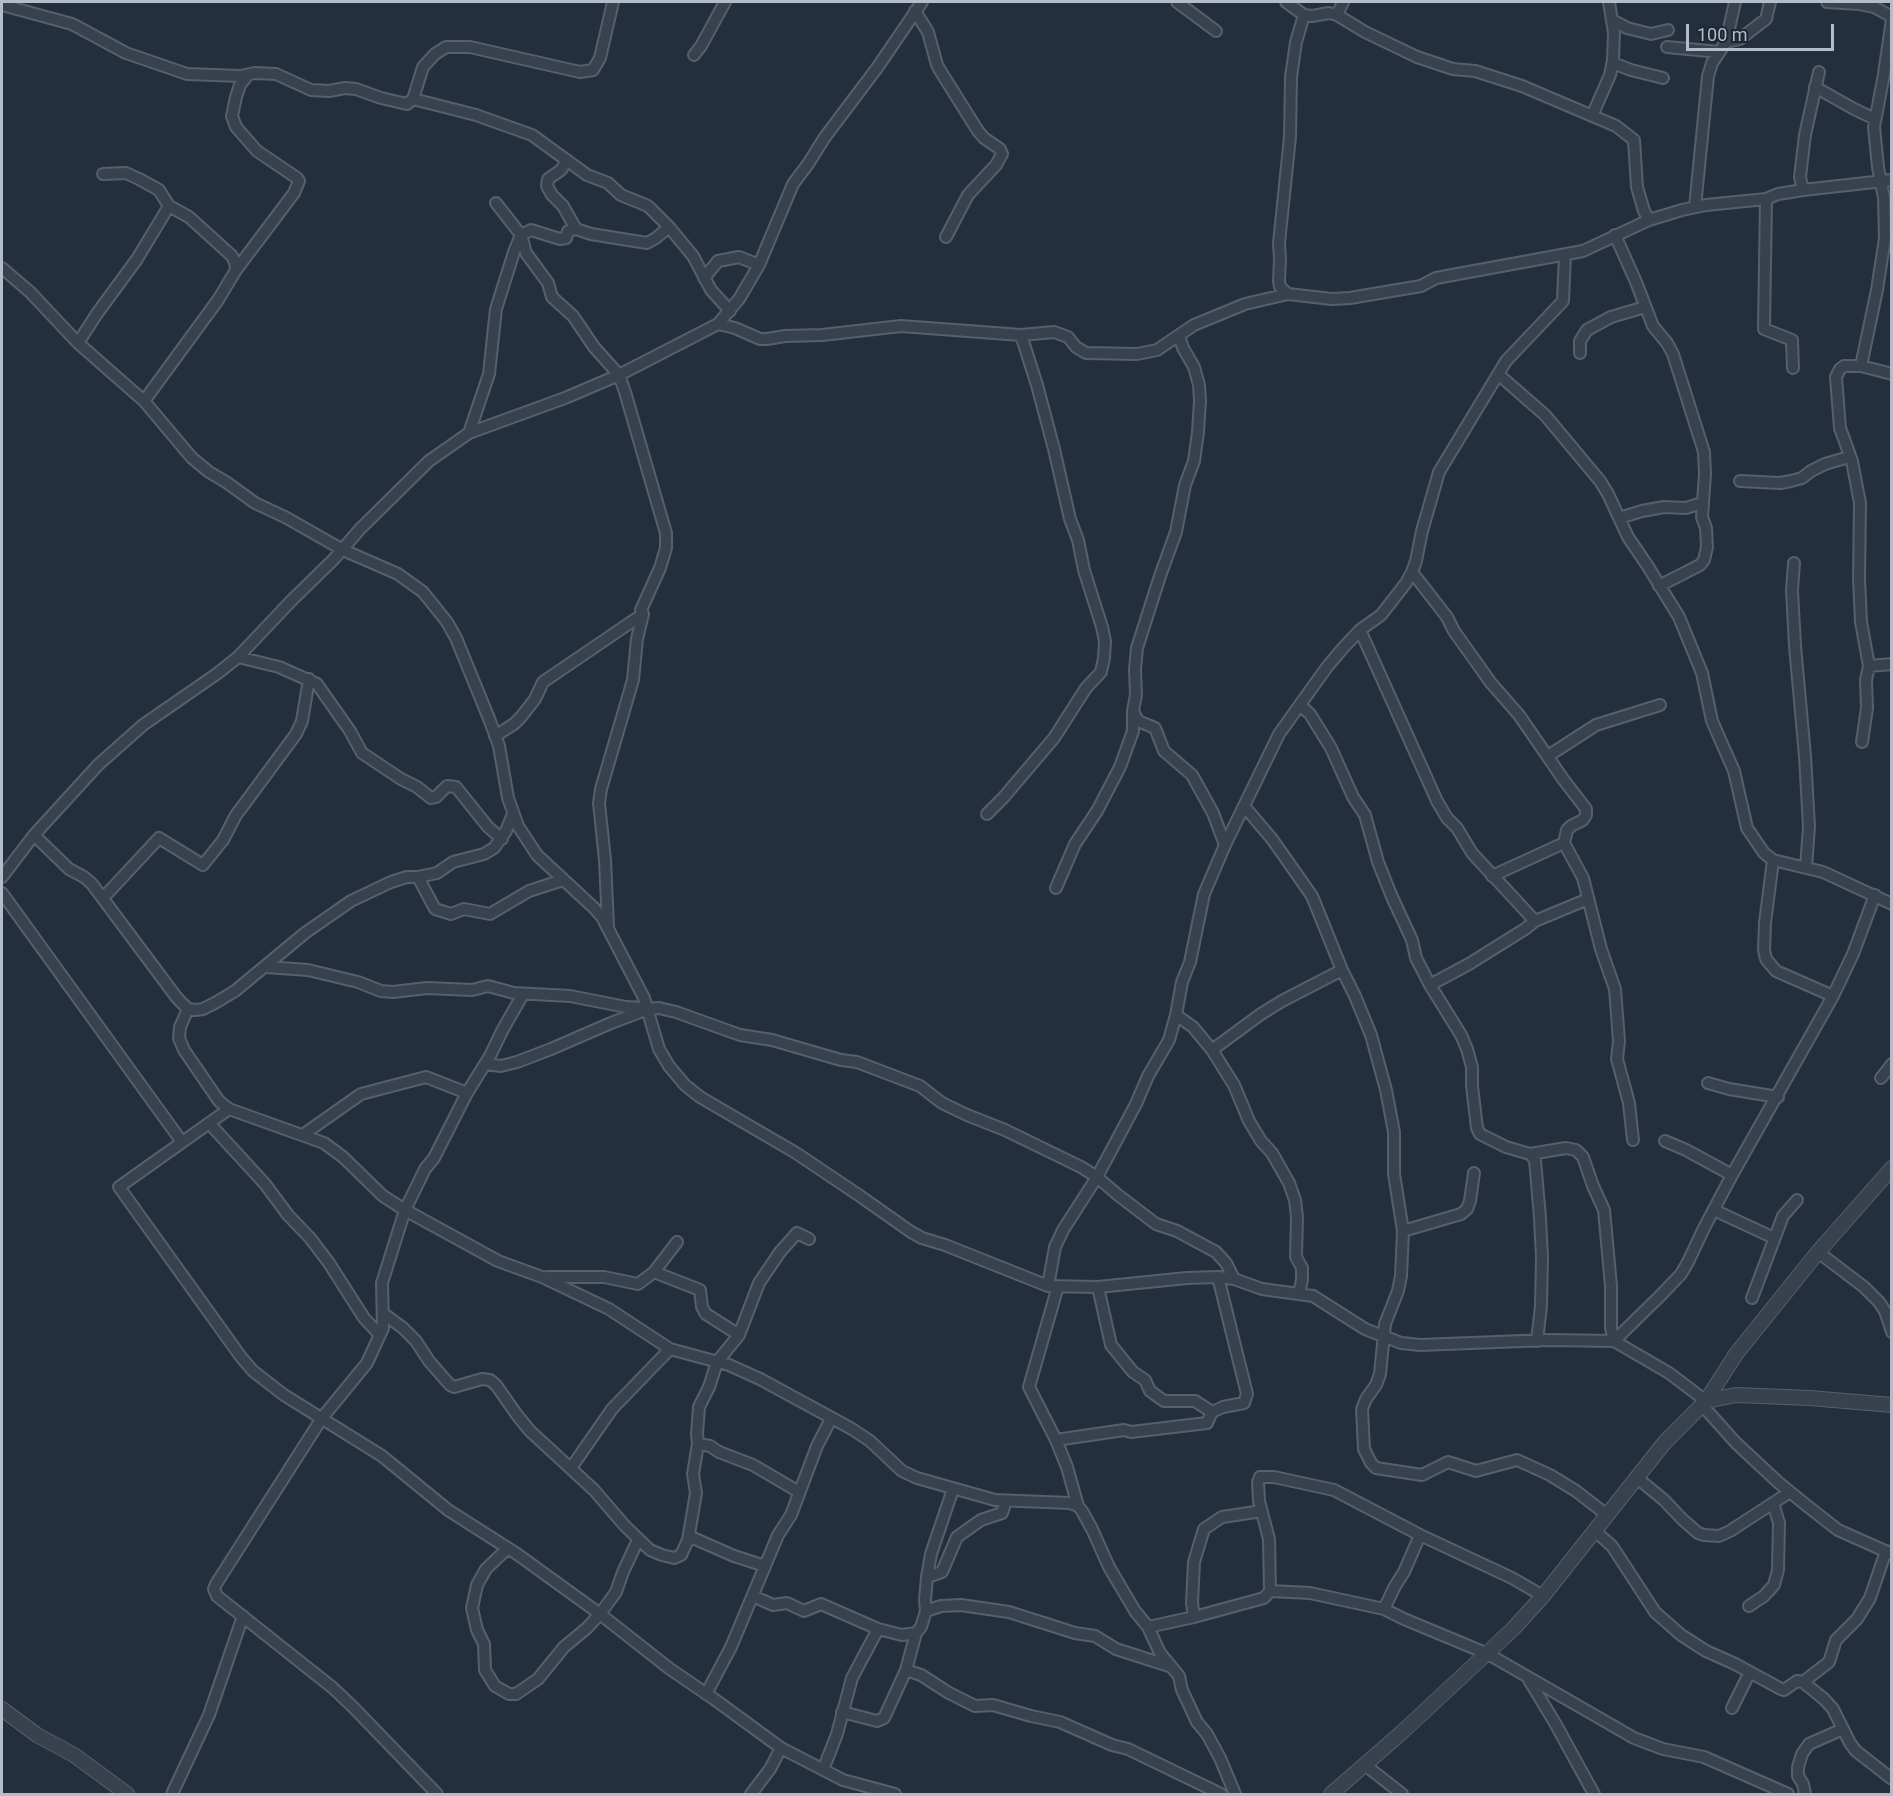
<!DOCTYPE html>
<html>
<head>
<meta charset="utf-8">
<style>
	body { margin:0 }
	#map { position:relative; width:1893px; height:1796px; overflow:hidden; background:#242f3e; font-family:Roboto,sans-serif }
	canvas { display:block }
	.frame { position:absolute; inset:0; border:3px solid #b4bcc9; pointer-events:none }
	.scale { position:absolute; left:1686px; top:24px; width:148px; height:27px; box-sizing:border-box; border:3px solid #b4bcc9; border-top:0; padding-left:8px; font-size:18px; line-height:21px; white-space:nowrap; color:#b4bcc9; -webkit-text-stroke:4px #1d2633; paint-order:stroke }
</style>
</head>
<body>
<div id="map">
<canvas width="1893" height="1796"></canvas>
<div class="frame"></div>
<div class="scale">100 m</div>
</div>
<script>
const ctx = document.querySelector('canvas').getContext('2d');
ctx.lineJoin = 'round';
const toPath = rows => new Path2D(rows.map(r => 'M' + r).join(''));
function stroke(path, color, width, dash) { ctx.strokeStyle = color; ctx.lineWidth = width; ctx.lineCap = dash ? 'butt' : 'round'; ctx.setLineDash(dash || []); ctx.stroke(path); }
const minor = toPath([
	[1177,2,1216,31],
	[1286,2,1304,15,1312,16,1329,13,1337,15,1365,32,1417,57,1453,69,1475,71,1522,86,1616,126,1634,140,1637,187,1644,211,1649,220],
	[1827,2,1859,4,1874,7,1892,17],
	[2,5,72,24,126,53,187,74,240,76,255,73,276,74,311,90,329,91,345,88,356,89,381,98,407,104,413,99,423,67,435,54,446,47,470,47,580,72,593,70,600,58,613,2],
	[915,11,928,32,937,65,941,72,978,131,984,138,1000,149,1002,154,996,165,968,195,946,237],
	[1337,15,1343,2],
	[1612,20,1627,28,1651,34,1668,30],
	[1726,42,1740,39,1766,19,1770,2],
	[1667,47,1719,52],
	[694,55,701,46,725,2],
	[1613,63,1631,70,1663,78],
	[1815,87,1854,109,1875,119],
	[413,99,476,115,532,135,587,175,608,183,621,195,648,206,669,227,693,256,711,290,730,311],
	[1592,116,1610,75,1613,60,1614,33,1609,2],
	[567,160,561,170,548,179,547,186,552,195,563,206,576,229],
	[1803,190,1800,177,1805,135,1819,72],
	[1766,199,1764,329,1792,340,1793,368],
	[496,203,521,235,526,253,548,283,552,297,573,316,594,347,619,375,625,392,666,533,666,548,660,568,641,610,643,614,637,639,633,680,601,789,599,803,605,860,608,925],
	[169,206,189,217,232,256,235,262,236,270],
	[1695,207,1708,76,1712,63,1726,42,1735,2],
	[1615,235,1636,282,1653,326,1667,343,1673,354,1704,452,1705,474,1702,517,1706,528,1707,547,1704,560,1700,565,1659,586],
	[2,268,30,292,78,343,144,401,192,458,209,472,226,482,255,503,285,517,343,550,398,574,423,592,447,622,456,638,490,721,499,746,508,798,518,826,537,855,594,908,602,917,644,998,659,1049,669,1066,685,1085,700,1097,796,1153,860,1196,911,1232,922,1238,945,1245,1048,1286,1098,1287,1187,1278,1218,1277,1234,1279,1262,1289,1313,1296,1365,1329,1401,1343,1420,1345,1548,1340,1614,1341,1669,1373,1706,1401],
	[704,278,718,261,739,257,759,265],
	[1288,294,1280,287,1279,281,1280,259,1279,243,1290,137,1291,77,1296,42,1304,15],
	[718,324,735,328,760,339,767,339,785,336,822,335,901,326,1021,335,1054,332,1068,337,1076,347,1086,353,1137,354,1157,350,1194,325,1245,304,1288,294,1332,299,1350,298,1421,286,1436,278,1583,251,1649,220,1682,210,1706,205,1766,199,1778,194,1803,190,1892,180],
	[1179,336,1183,348,1194,367,1199,385,1200,401,1198,432,1194,461,1185,485,1176,532,1160,576,1137,648,1135,669,1136,695,1133,711,1138,721,1155,728,1164,751,1192,775,1213,813,1225,845],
	[78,343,96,315,137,259,169,206,159,190,139,179,126,173,103,174],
	[1580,353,1580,341,1587,330,1611,317,1645,307],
	[1861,366,1877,290,1885,238,1884,198,1878,167,1874,127,1884,74,1892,19],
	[1498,374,1545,415,1600,481,1608,494,1628,537,1647,565,1679,617,1702,673,1712,721,1734,771,1747,828,1764,853,1773,860,1823,872,1892,904],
	[144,401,218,300,236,270,294,193,299,181,297,178,257,151,236,127,232,116,236,97,240,85,248,75],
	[469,433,489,374,496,309,514,252,521,235,531,230,560,239,566,238,568,231,576,229,591,234,647,243,656,238,669,227],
	[1740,481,1780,483,1791,481,1802,478,1811,471,1825,464,1849,457],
	[1619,518,1642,511,1664,507,1686,508,1702,503],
	[1794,563,1792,590,1795,646,1805,756,1809,827,1806,867],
	[1412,572,1447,617,1454,631,1491,683,1519,715,1563,779,1586,809,1586,815,1583,820,1571,826,1567,830,1564,843,1583,878,1601,949,1615,989,1619,1041,1617,1059,1629,1103,1633,1140],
	[1360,630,1437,801,1447,818,1457,828,1472,853,1535,921,1588,899],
	[238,657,279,667,317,684,350,731,362,753,401,779,417,787,431,798,436,797,447,786,456,787,488,827,502,839],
	[1869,666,1892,664],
	[1301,706,1310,714,1331,748,1353,797,1365,815,1378,862,1392,897,1412,940,1416,958,1430,985,1461,1035,1467,1049,1472,1067,1472,1086,1477,1128,1480,1134,1506,1147,1530,1154,1535,1160,1540,1218,1542,1258,1541,1306,1537,1341],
	[495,736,514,724,521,717,535,699,543,682,643,614],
	[1862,742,1867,708,1866,680,1869,666,1861,622,1859,579,1860,503,1852,461,1840,428,1836,377,1840,369,1844,366,1861,366,1892,374],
	[1548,756,1596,725,1660,705],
	[1244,806,1272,839,1312,896,1342,970,1355,996,1371,1035,1386,1090,1394,1132,1394,1174,1403,1231,1401,1276,1398,1291,1385,1324,1380,1374,1376,1385,1366,1399,1362,1409,1364,1449,1371,1463,1376,1468,1422,1475,1448,1462,1476,1471,1517,1460,1550,1475,1576,1491,1607,1515],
	[987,814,1003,798,1054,738,1086,688,1101,672,1104,658,1105,641,1102,627,1084,570,1078,540,1070,519,1054,449,1037,385,1021,335],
	[34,835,69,869,84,877,92,884,177,998,188,1009,195,1010,203,1009,215,1003,235,991,305,933,351,901,391,882,407,877,418,877,437,873,453,862,484,854,494,848,506,831,513,814],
	[1773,860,1765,923,1764,950,1766,959,1776,971,1833,996],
	[1492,876,1564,843],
	[2,877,34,835,98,765,143,725,218,673,238,657,291,601,334,559,360,529,429,461,469,433,565,398,619,375,718,324,739,299,759,265,793,184,808,164,825,137,877,68,922,2],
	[418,877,435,909,451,914,464,909,490,914,529,891,563,880],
	[1056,888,1075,844,1097,811,1120,767,1133,731,1133,712],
	[2,893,182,1142],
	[104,897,159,838,203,865,223,840,236,815,248,799,296,734,302,721,309,679],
	[266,967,308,970,358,982,381,991,393,992,427,988,472,990,488,986,514,993,570,996,626,1007,645,1008],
	[1430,985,1469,964,1525,929,1535,921],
	[188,1009,180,1027,179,1038,184,1050,219,1101,229,1109,324,1143,343,1157,383,1196,405,1210,498,1261,542,1277,609,1309,670,1349,729,1365,760,1379,852,1429,870,1441,902,1471,917,1478,995,1500,1070,1503,1078,1506,1082,1511,1092,1529,1109,1567,1135,1611,1148,1627,1194,1617,1264,1598,1270,1591,1310,1593,1384,1609,1404,1619,1488,1654,1634,1738,1663,1749,1704,1757,1788,1794],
	[1176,1015,1193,1027,1212,1050,1234,1085,1249,1121,1261,1141,1272,1153,1289,1183,1295,1200,1297,1217,1296,1257,1302,1268,1302,1280,1299,1293],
	[1212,1050,1261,1014,1282,1001,1342,970],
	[485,1064,501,1066,517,1062,551,1049,611,1023,648,1009,659,1008,676,1012,740,1035,772,1040,841,1060,857,1062,920,1086,942,1103,967,1115,1005,1130,1081,1167,1097,1177,1118,1195,1156,1224,1177,1231,1216,1252,1226,1263,1234,1279],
	[1881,1078,1892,1064],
	[1708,1083,1729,1089,1778,1097],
	[229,1109,119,1187,241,1357,253,1371,284,1395,382,1456,448,1510,517,1554,600,1614,670,1669,714,1699,781,1748,843,1780,895,1794],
	[209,1123,265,1184,288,1215,310,1238,329,1263,364,1318,380,1335],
	[304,1134,361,1094,426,1077,467,1093],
	[1665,1141,1686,1150,1732,1175],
	[1530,1154,1566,1148,1576,1150,1583,1157,1593,1186,1604,1210,1611,1286,1611,1328,1614,1341],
	[1714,1210,1774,1238],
	[1403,1231,1461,1214,1467,1209,1470,1201,1474,1173],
	[1818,1252,1864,1287,1879,1302,1885,1311,1892,1332],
	[654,1272,700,1290,702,1307,706,1314,739,1335],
	[547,1277,604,1277,638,1284,654,1272,677,1242],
	[1048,1286,1055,1247,1063,1230,1097,1177,1136,1104,1148,1076,1169,1040,1176,1015,1182,982,1190,962,1204,894,1225,845,1279,734,1327,667,1343,648,1360,630,1381,615,1406,583,1412,572,1416,561,1422,531,1439,472,1506,361,1563,301,1565,254],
	[1058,1286,1029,1387,1056,1440,1067,1467,1078,1506],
	[1098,1287,1111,1345,1133,1372,1145,1380,1150,1391,1164,1401,1195,1401,1212,1412],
	[1752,1298,1783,1216,1797,1200],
	[384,1314,403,1328,416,1341,429,1361,450,1385,454,1387,482,1379,490,1380,496,1385,517,1415,530,1431,594,1490,625,1526,650,1550,662,1555,674,1558,681,1555,688,1540,693,1538,734,1556,765,1566],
	[1614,1341,1661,1295,1681,1274,1688,1262,1704,1228,1732,1175,1833,996,1853,954,1875,895],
	[1702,1405,1736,1443,1779,1483,1806,1505,1838,1530,1892,1554],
	[1056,1440,1124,1430,1131,1432,1207,1423,1212,1412,1223,1407,1244,1403,1247,1394,1218,1277],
	[698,1444,710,1446,719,1452,753,1465,799,1492],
	[571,1468,612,1409,670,1349],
	[1636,1477,1664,1500,1682,1519,1698,1533,1704,1535,1719,1536,1730,1531,1790,1492],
	[1595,1531,1612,1546,1655,1612,1681,1635,1706,1651,1735,1664,1781,1689,1784,1690,1797,1681,1803,1682,1824,1699,1833,1709,1850,1743,1856,1751,1892,1779],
	[688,1540,696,1493,693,1474,698,1444,697,1434,699,1407,709,1387,717,1362,739,1335,759,1283,780,1252,797,1233,809,1239],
	[508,1548,486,1569,477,1585,472,1608,477,1630,484,1644,485,1670,495,1686,509,1694,516,1694,538,1679,564,1647,587,1628,600,1614,616,1592,623,1572,638,1540],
	[927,1577,942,1572,957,1537,981,1520,1002,1513,1006,1501],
	[1270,1591,1269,1539,1259,1501,1258,1482,1260,1477,1274,1477,1334,1490,1420,1535,1512,1578,1543,1596],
	[753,1596,773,1605,787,1603,804,1611,821,1604,878,1629,902,1635,916,1633,921,1627,926,1611,941,1606,961,1605,1009,1612,1075,1633,1095,1636,1116,1649,1169,1666],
	[1749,1606,1764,1596,1774,1585,1778,1570,1779,1523,1773,1503],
	[1384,1609,1395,1586,1404,1572,1420,1535],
	[926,1611,925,1600,927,1577,931,1554,953,1489],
	[1194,1617,1192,1603,1194,1562,1204,1529,1222,1517,1262,1511],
	[1148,1627,1160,1653,1179,1676,1182,1690,1197,1722,1207,1734,1220,1758,1235,1794],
	[906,1670,921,1675,949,1693,975,1706,993,1705,1031,1716,1060,1722,1112,1745,1128,1749,1221,1794],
	[1529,1680,1555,1723,1594,1794],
	[1803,1682,1829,1662,1836,1640,1857,1619,1870,1598,1886,1551],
	[706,1694,731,1647,778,1535,791,1515,817,1446,831,1419],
	[1732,1708,1750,1672],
	[842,1712,877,1721,884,1718,906,1670,916,1633],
	[1365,1765,1402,1794],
	[823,1770,837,1734,852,1678,878,1629],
	[172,1794,209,1715,243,1616],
	[437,1794,353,1707,333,1688,217,1596,214,1589,216,1584,322,1418,367,1363,383,1328,382,1283,405,1210,425,1169,434,1158,467,1093,490,1056,502,1031,523,994],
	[751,1794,770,1769,781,1748],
	[1805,1794,1803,1784,1798,1776,1798,1767,1802,1754,1809,1744,1843,1729]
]);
const tertiary = toPath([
	[1706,1401,1736,1354,1818,1252,1892,1168],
	[2,1709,37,1735,74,1755,127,1794],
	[1331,1794,1400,1734,1513,1629,1543,1596,1665,1442,1706,1401,1736,1395,1810,1398,1892,1405]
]);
stroke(minor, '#565f6c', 14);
stroke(tertiary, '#565f6c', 16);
stroke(minor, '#38414e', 10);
stroke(tertiary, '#38414e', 14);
</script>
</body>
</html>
